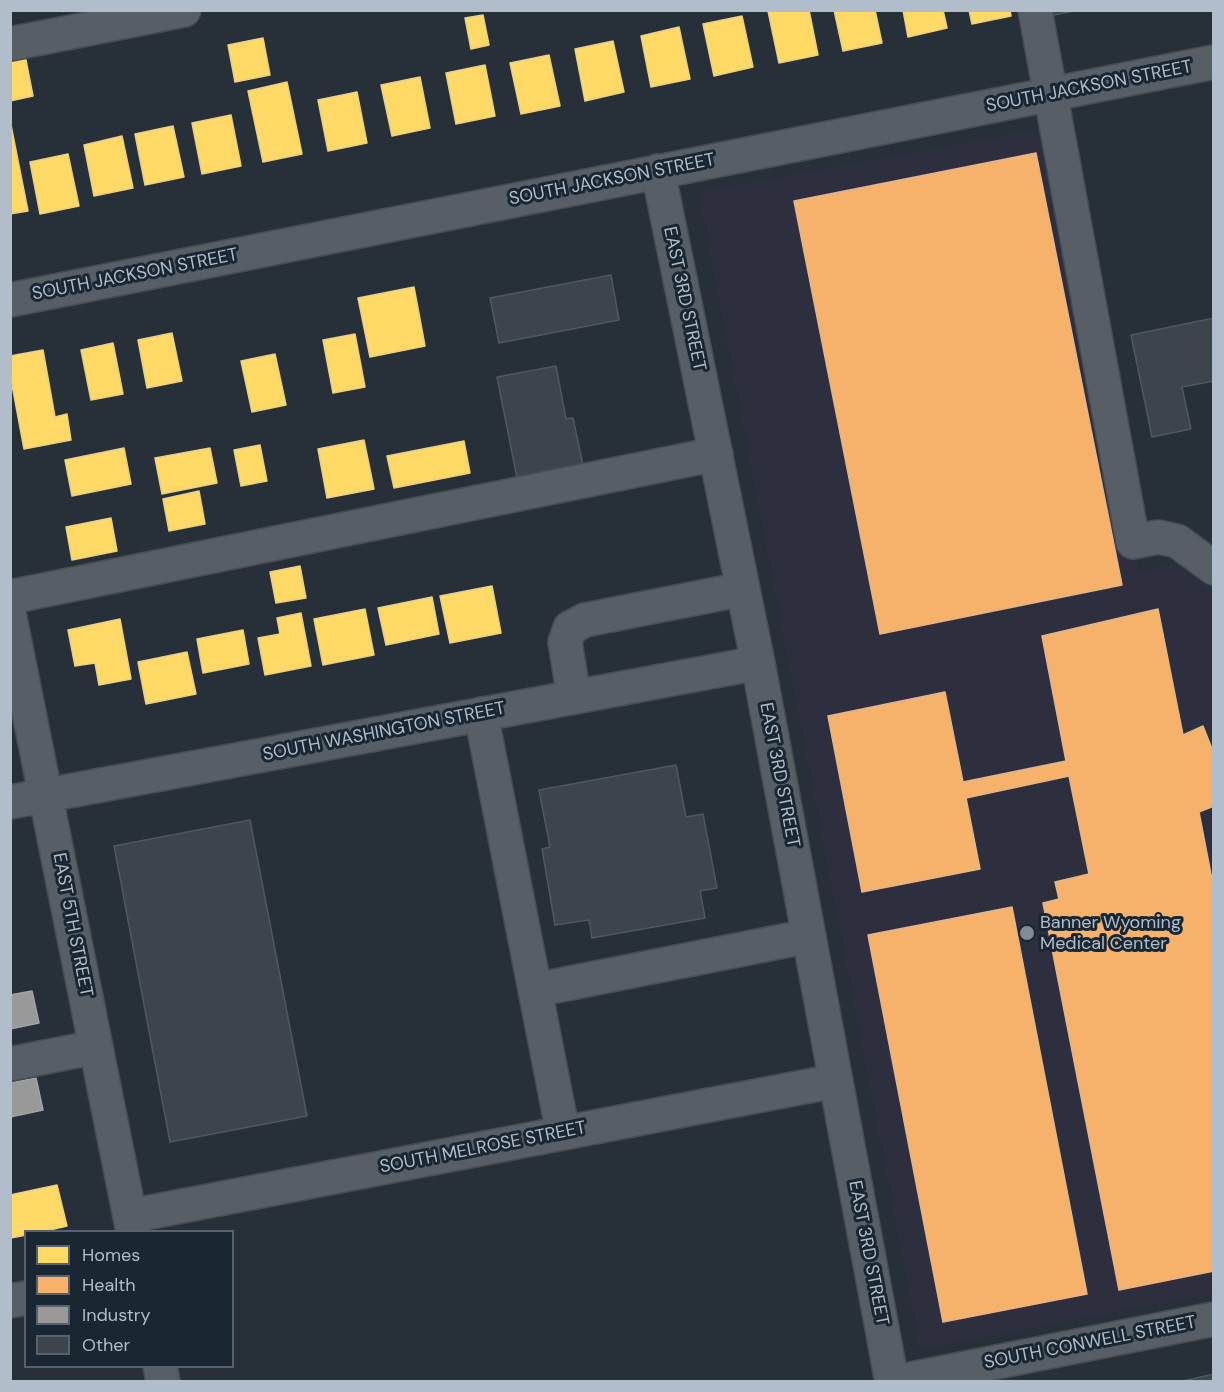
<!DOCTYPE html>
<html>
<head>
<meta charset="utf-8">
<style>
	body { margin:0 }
	#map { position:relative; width:1224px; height:1392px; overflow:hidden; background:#273038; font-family:"DM Sans",sans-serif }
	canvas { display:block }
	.frame { position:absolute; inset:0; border:12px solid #b1bdca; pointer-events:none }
	.legend { position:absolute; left:24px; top:1230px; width:210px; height:138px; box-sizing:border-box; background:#1a2733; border:2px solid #56636f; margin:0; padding:8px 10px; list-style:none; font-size:18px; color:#b1bdca }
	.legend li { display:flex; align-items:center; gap:12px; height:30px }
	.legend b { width:30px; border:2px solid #56636f }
</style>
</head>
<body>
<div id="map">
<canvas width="1224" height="1392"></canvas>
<div class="frame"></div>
<ul class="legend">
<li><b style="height:16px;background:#ffd966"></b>Homes</li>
<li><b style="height:16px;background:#f6b26b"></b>Health</li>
<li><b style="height:16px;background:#999"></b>Industry</li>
<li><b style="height:16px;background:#3d444b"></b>Other</li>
</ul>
</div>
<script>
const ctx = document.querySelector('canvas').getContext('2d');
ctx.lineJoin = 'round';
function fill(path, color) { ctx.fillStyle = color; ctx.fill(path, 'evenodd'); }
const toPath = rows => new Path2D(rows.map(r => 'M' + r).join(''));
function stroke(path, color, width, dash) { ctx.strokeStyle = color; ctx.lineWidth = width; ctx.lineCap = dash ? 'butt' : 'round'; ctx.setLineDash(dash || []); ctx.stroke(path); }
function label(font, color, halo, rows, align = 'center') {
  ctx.font = font + ' "DM Sans",sans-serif'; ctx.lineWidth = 6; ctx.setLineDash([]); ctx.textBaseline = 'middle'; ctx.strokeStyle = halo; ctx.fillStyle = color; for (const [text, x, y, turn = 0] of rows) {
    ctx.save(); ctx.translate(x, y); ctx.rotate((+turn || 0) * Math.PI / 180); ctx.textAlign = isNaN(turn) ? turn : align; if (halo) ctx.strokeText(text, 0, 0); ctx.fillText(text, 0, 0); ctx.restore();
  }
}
const medical = toPath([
	[1056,126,1139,571,1213,556,1213,1294,920,1350,698,192]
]);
const homes = toPath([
	[772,10,809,10,818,55,779,63,768,11,772,10],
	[834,10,875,10,882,43,843,51,834,10],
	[903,10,943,10,947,28,908,37,903,10],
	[969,10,1010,10,1011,16,972,24,969,10],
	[483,15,489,45,471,49,465,18,483,15],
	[742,16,753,67,714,76,703,24,742,16],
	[679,27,690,79,651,87,641,36,679,27],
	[263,38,270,75,235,82,228,45,263,38],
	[613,41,624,92,585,101,575,49,613,41],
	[25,55,33,96,10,101,10,57,25,55],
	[549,55,560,106,521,114,510,63,549,55],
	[485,65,495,116,456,124,446,73,485,65],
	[420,77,430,128,392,136,381,85,420,77],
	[287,82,302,154,263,162,248,91,287,82],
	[357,92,367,143,328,151,318,100,357,92],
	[231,115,241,166,202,174,192,123,231,115],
	[10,120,28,211,10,214,10,120],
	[173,126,184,177,145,185,135,134,173,126],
	[122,136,133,188,94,196,84,145,122,136],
	[68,154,79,206,40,214,30,162,68,154],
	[414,287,425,346,370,357,358,298,414,287],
	[172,333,182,381,147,388,138,340,172,333],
	[355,334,365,387,333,393,323,340,355,334],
	[113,343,123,394,91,400,81,350,113,343],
	[43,350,55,417,67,414,71,440,24,449,10,374,10,356,43,350],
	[275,354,286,405,252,412,241,361,275,354],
	[364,440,374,489,327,498,318,449,364,440],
	[464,441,470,473,394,488,387,456,464,441],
	[260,445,267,481,241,486,234,450,260,445],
	[124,448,131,484,72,496,65,460,124,448],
	[210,448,217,483,162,494,155,458,210,448],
	[199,491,205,524,169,531,163,499,199,491],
	[111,518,117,551,72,560,66,527,111,518],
	[300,566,306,598,276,603,270,572,300,566],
	[492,586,501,633,450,643,440,596,492,586],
	[432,597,439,634,386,645,378,608,432,597],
	[365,609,374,655,323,665,314,619,365,609],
	[301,613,311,666,265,675,258,638,280,634,277,618,301,613],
	[120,619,131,679,99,685,95,663,75,666,68,630,120,619],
	[243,630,249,664,203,673,197,639,243,630],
	[187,652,196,694,146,704,138,662,187,652],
	[57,1185,67,1226,41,1232,26,1232,26,1235,11,1238,10,1195,57,1185]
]);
const health = toPath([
	[1036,153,1122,585,880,634,794,201,1036,153],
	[1158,609,1183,735,1203,726,1214,754,1214,806,1199,812,1214,890,1214,1271,1119,1290,1043,903,1059,899,1055,882,1089,874,1069,776,966,798,980,869,862,892,828,716,945,692,963,782,1066,761,1042,636,1158,609],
	[1012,907,1087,1294,943,1322,868,935,1012,907]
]);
const industry = toPath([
	[32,991,39,1023,10,1029,10,995,32,991],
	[36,1078,43,1110,10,1117,10,1083,36,1078]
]);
const building = toPath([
	[1053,10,1079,10,1054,15,1053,10],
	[611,275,619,320,499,343,490,298,611,275],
	[1214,318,1214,381,1182,387,1191,429,1152,437,1131,335,1214,318],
	[556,366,566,419,573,418,584,470,518,483,497,377,556,366],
	[676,765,686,817,703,814,717,888,700,891,705,918,592,938,589,920,555,925,542,849,550,847,539,790,676,765],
	[250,820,307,1116,170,1142,114,846,250,820],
	[1214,1374,1214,1382,1178,1382,1214,1374]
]);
const minor = toPath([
	[1035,10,1133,542,1158,537,1177,541,1214,568],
	[10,44,184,10],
	[658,171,758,663,892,1382],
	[10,300,1214,62],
	[10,597,716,454],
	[10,618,133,1232],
	[574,697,565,642,570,628,585,620,743,589],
	[481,714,563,1133],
	[10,802,758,663],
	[535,990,809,936],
	[10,1064,96,1047],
	[130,1216,835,1081],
	[10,1301,26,1298],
	[160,1366,163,1382],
	[896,1382,1214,1319]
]);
const markers = [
	[1027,933,8,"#818c97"]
];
const streetNames = [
	["SOUTH JACKSON STREET",1089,87,-11],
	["SOUTH JACKSON STREET",612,180,-11],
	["SOUTH JACKSON STREET",135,275,-11],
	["EAST 3RD STREET",684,299,78],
	["SOUTH WASHINGTON STREET",384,732,-11],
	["EAST 3RD STREET",779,775,79],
	["EAST 5TH STREET",72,925,79],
	["SOUTH MELROSE STREET",483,1148,-11],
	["EAST 3RD STREET",868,1253,79],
	["SOUTH CONWELL STREET",1090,1343,-11]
];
const poiNames = [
	["Banner Wyoming",1040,923],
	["Medical Center",1040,944]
];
fill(medical, '#2d2e3e');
fill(homes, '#ffd966');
stroke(homes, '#e8d184', 1.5);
fill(health, '#f6b26b');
stroke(health, '#e1b588', 1.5);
fill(industry, '#999');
stroke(industry, '#a0a4a8', 1.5);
fill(building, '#3d444b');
stroke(building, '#4f5860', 1.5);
stroke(minor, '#464c52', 36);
stroke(minor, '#585e66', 33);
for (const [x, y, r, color] of markers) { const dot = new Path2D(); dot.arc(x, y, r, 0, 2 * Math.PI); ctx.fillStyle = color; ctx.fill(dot); stroke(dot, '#1a2733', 2); }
label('18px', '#b1bdca', '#1a2733', streetNames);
label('18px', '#b1bdca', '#1a2733', poiNames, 'left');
</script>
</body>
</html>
